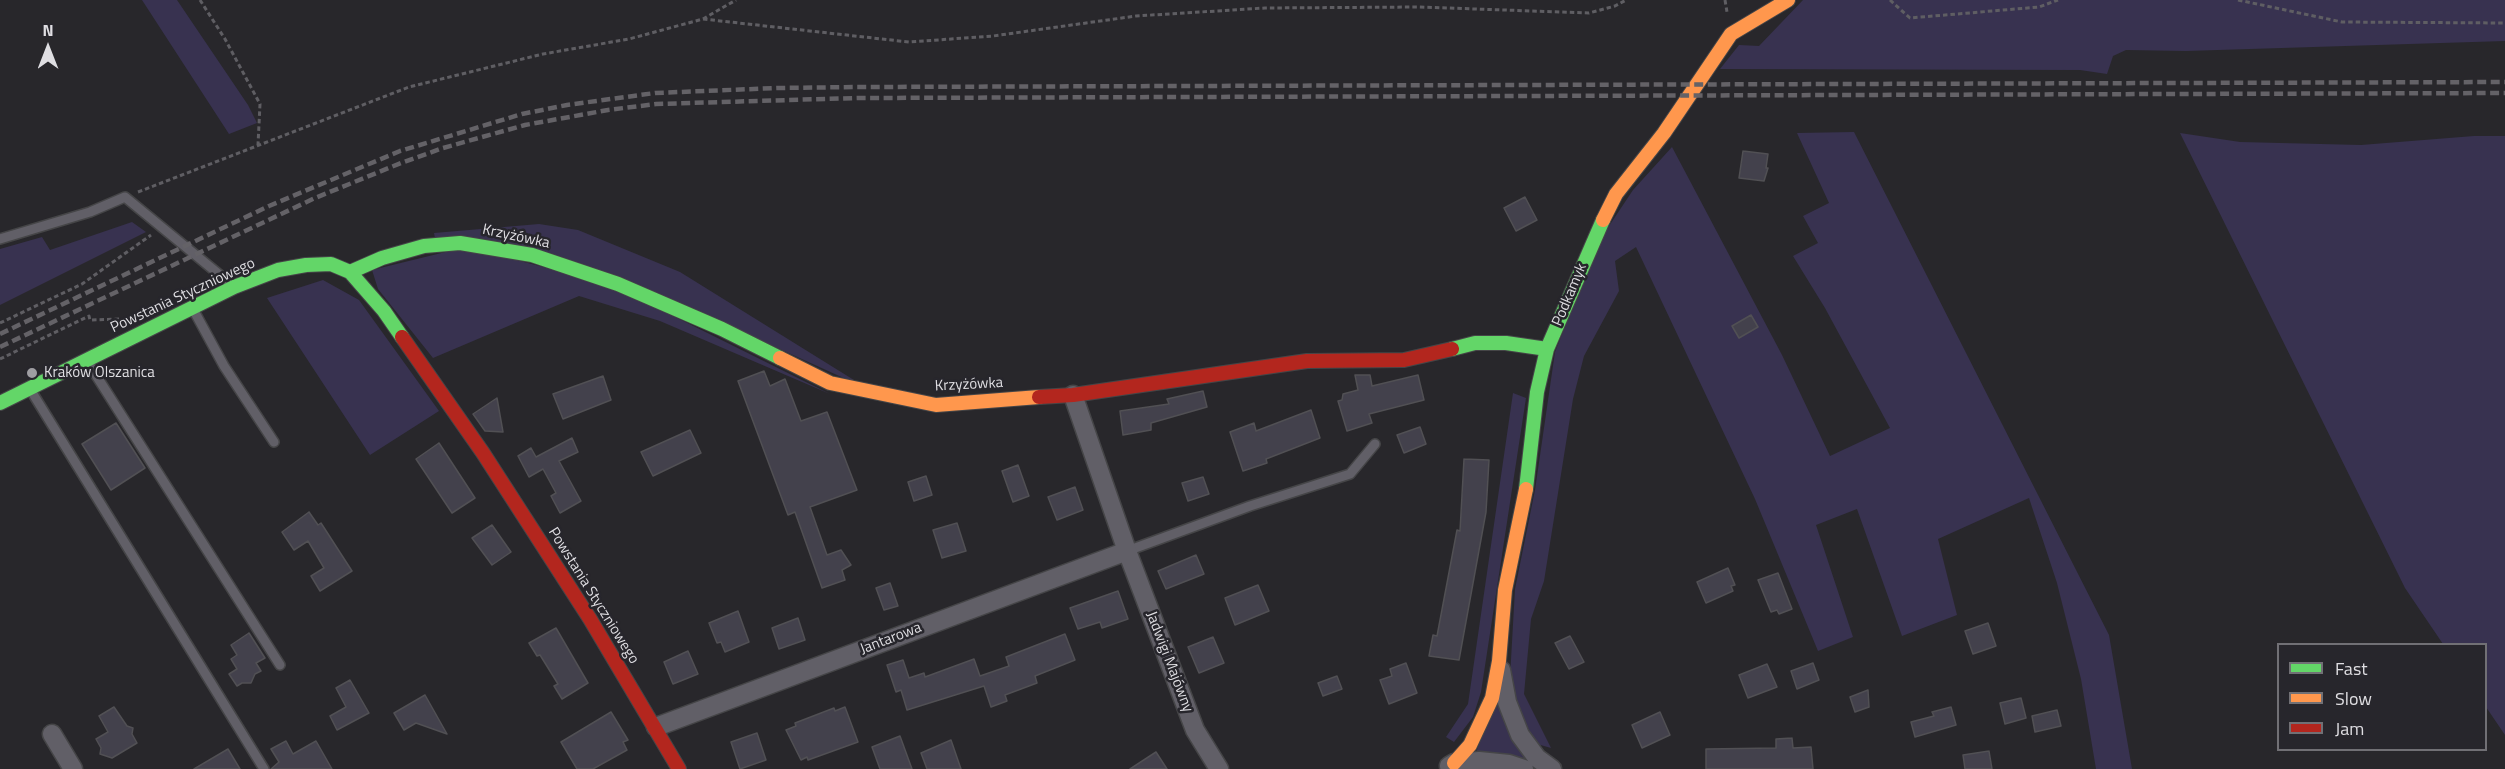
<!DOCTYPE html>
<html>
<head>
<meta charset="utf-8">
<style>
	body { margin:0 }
	#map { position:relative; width:2505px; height:769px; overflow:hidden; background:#28272b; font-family:"Titillium Web",sans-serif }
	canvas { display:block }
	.legend { position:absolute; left:2277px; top:643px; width:210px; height:108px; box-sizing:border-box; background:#27262c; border:2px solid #717075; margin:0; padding:8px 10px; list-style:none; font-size:18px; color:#dfdee2 }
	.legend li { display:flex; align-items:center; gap:12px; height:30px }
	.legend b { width:30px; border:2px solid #717075 }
	.north { position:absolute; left:18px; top:18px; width:60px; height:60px; -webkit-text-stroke:4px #27262c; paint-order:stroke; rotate:0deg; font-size:16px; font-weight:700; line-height:24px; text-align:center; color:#dfdee2 }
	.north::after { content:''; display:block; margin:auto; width:21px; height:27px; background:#dfdee2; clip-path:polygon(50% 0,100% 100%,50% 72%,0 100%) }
</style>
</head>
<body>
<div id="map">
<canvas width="2505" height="769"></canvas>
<ul class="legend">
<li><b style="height:8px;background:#63d668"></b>Fast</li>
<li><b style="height:8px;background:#ff974d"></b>Slow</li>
<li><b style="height:8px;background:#b3261e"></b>Jam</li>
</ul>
<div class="north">N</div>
</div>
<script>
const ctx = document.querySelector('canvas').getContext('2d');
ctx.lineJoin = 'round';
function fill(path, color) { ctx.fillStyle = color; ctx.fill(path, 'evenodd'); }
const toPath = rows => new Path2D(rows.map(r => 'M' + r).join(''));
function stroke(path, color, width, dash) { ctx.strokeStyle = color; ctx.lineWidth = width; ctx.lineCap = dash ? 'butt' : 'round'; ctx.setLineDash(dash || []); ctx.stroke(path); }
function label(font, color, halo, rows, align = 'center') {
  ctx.font = font + ' "Titillium Web",sans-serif'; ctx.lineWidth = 5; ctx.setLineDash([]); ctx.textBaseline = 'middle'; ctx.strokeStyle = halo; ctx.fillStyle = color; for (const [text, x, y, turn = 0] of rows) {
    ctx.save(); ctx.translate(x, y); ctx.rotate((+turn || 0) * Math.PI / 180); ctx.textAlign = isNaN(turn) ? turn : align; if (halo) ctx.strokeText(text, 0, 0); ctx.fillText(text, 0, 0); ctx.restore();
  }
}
const green = toPath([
	[142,0,177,0,248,105,257,123,229,134],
	[1803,0,2505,0,2505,41,2186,51,2126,50,2113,56,2107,74,2080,70,1720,69,1739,45,1759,46],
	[1854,132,2109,635,2132,769,2096,769,2081,679,2057,583,2029,498,1938,539,1957,615,1902,636,1857,509,1816,525,1853,637,1818,651,1755,499,1636,247,1615,261,1619,291,1584,356,1573,399,1544,581,1531,619,1524,694,1551,748,1537,744,1509,695,1515,589,1535,490,1555,352,1599,241,1633,190,1672,147,1782,355,1830,456,1890,428,1825,308,1793,256,1818,243,1803,216,1829,203,1797,133],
	[2180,133,2240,142,2361,145,2474,136,2505,136,2505,735,2486,707,2486,644,2443,644,2405,588],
	[132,222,146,232,0,305,0,249,42,237,50,250],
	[539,224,578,230,680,272,870,390,661,295,435,238,434,233],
	[466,247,609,284,830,394,660,321,579,296,433,358,378,289,372,270],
	[323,280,359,300,439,411,370,455,267,298],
	[1513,393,1526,398,1481,692,1473,717,1454,742,1446,737,1468,704],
	[1495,693,1540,769,1476,753]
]);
const building = toPath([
	[1743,151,1768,154,1766,168,1768,168,1764,181,1739,178,1743,151],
	[1525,197,1537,220,1516,231,1504,208,1525,197],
	[1751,315,1758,327,1739,338,1732,326,1751,315],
	[764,371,770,386,785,379,801,421,827,412,857,490,810,507,827,555,841,550,851,565,842,570,845,580,822,588,795,512,788,515,738,381,764,371],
	[1355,375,1370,375,1372,386,1418,375,1424,400,1369,414,1372,423,1347,431,1338,401,1342,400,1343,394,1358,390,1355,375],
	[603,376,611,400,563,419,553,394,603,376],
	[1203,391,1207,407,1151,423,1151,430,1123,435,1120,411,1169,404,1167,399,1203,391],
	[497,398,503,432,485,431,473,414,497,398],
	[1311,410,1320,438,1266,459,1267,463,1243,471,1230,432,1254,423,1256,431,1311,410],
	[116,423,145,468,111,490,82,444,116,423],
	[1420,427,1426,444,1404,453,1397,435,1420,427],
	[690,430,701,453,653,476,641,452,690,430],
	[572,438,578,452,559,461,581,501,560,513,551,496,556,493,543,469,529,477,518,456,531,448,536,457,572,438],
	[439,443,475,498,452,513,416,459,439,443],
	[1464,459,1489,460,1486,512,1459,660,1429,656,1433,635,1437,636,1457,530,1460,531,1464,459],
	[1018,465,1029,496,1013,502,1002,471,1018,465],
	[926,476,932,495,914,501,908,482,926,476],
	[1203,477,1209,494,1188,501,1182,483,1203,477],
	[1075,487,1083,510,1057,520,1048,497,1075,487],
	[309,512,318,525,321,523,352,571,320,591,311,576,324,568,308,541,294,550,282,532,309,512],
	[957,523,966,551,942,558,933,530,957,523],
	[492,525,511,552,492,565,472,538,492,525],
	[1196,555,1204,574,1166,589,1158,571,1196,555],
	[1728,568,1735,585,1731,586,1733,591,1706,603,1697,582,1728,568],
	[1778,573,1792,609,1779,614,1777,610,1771,612,1758,580,1778,573],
	[890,583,898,606,884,610,876,588,890,583],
	[1258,585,1269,611,1235,625,1225,598,1258,585],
	[1118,591,1128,619,1102,628,1100,622,1078,629,1070,608,1118,591],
	[738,611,749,642,725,652,721,642,717,643,709,623,738,611],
	[798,618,805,640,779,649,772,628,798,618],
	[1988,623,1996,646,1973,654,1965,631,1988,623],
	[556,628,588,683,562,699,554,686,558,684,540,655,537,656,529,643,556,628],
	[249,633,265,658,256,663,261,671,255,674,251,683,242,683,237,686,229,674,237,669,231,659,237,655,231,645,249,633],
	[1065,634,1075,660,1035,676,1037,683,1005,695,1007,701,991,707,984,686,907,710,901,690,896,692,887,665,903,660,909,678,924,673,925,677,974,659,980,676,1009,666,1006,657,1065,634],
	[1570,636,1584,662,1569,669,1555,643,1570,636],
	[1213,637,1224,663,1199,673,1188,647,1213,637],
	[688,651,698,674,673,684,664,662,688,651],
	[1406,663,1417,693,1389,704,1380,680,1392,676,1390,669,1406,663],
	[1813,663,1819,680,1797,689,1791,671,1813,663],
	[1767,664,1777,687,1748,698,1739,675,1767,664],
	[1337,676,1342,689,1323,696,1318,683,1337,676],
	[350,680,369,713,337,730,330,716,346,707,336,688,350,680],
	[1868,690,1869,707,1855,712,1850,697,1868,690],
	[425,695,447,734,416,723,404,730,394,713,425,695],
	[2021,698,2026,718,2005,724,2000,703,2021,698],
	[114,707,127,726,133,728,132,734,137,743,112,758,100,754,101,748,96,739,108,732,99,716,114,707],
	[845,707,858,742,808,760,807,757,801,760,786,730,796,726,795,723,834,708,835,711,845,707],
	[1951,707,1956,725,1915,737,1911,722,1934,716,1932,712,1951,707],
	[2057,710,2061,726,2035,732,2032,716,2057,710],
	[611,712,628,740,623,742,627,750,593,769,577,769,561,742,611,712],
	[1660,712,1670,735,1642,748,1632,725,1660,712],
	[757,733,766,760,740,769,731,742,757,733],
	[900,736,912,769,880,769,872,747,900,736],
	[1792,738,1793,748,1811,747,1813,769,1706,769,1706,749,1776,748,1776,739,1792,738],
	[951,740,961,769,927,769,921,753,951,740],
	[286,741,293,754,316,741,332,769,271,769,279,762,271,749,286,741],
	[228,749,240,769,194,769,228,749],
	[1989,751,1992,769,1965,769,1963,755,1989,751],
	[1156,752,1167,769,1130,769,1156,752]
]);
const path = toPath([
	[200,0,225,39,260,104,258,145],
	[1725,0,1727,12],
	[1890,0,1910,18,2039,7,2058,0],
	[2238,0,2342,22,2505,23],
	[703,19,909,42,993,36,1136,16,1265,8,1419,7,1589,13,1615,6,1626,0],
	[138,192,409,87,543,54,629,39,703,19,736,0],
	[0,323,82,284,151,235],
	[0,359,89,316,90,320,122,319]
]);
const lane = toPath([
	[0,239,90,212,125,197,232,285],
	[193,309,224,366,274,442],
	[87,361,280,665],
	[30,389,264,769],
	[1127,551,1250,506,1350,474,1375,444]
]);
const street = toPath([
	[1073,395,1127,551,1195,730,1219,769],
	[1501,670,1507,702,1520,735,1537,758,1552,769],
	[656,727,1127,551],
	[52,734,73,769],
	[1449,766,1454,763,1479,761,1509,764,1524,769]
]);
const fast = toPath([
	[350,272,382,258,424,246,460,243,532,255,618,284,722,329,780,358],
	[1452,349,1475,343,1506,343,1547,349],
	[0,403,234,287,278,270,306,265,331,264,350,272,384,311,402,337],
	[1526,489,1537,392,1547,349,1603,220]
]);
const slow = toPath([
	[1603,220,1616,194,1664,133,1731,34,1788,0],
	[780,358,830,383,936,405,1039,397],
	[1454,763,1470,745,1492,698,1499,661,1505,590,1526,489]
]);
const jam = toPath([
	[402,337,483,453,590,619,679,769],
	[1039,397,1073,395,1307,361,1404,360,1452,349]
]);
const rail = toPath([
	[0,334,269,206,400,151,522,114,567,105,655,93,777,88,857,87,2505,82],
	[0,347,315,198,401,163,443,148,525,125,608,110,656,104,857,98,2505,93]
]);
const markers = [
	[32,373,6,"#9f9ea2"]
];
const streetNames = [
	["Krzyżówka",516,237,12],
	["Podkamyk",1570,295,-67],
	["Powstania Styczniowego",183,296,-25],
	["Krzyżówka",969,385,-3],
	["Powstania Styczniowego",593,596,58],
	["Jantarowa",891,639,-21],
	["Jadwigi Majówny",1169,662,69]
];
const poiNames = [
	["Kraków Olszanica",44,373]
];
fill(green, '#383250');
fill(building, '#43414c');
stroke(building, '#515054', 1.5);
stroke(lane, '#454547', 12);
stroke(street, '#454547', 21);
stroke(fast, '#454547', 16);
stroke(slow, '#454547', 16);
stroke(jam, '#454547', 16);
stroke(path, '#5f5e63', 3, [4.5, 3]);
stroke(lane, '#615f67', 9);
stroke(street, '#615f67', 18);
stroke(fast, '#63d668', 14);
stroke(slow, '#ff974d', 14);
stroke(jam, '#b3261e', 14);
stroke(rail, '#646267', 4.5, [9, 4.5]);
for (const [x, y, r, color] of markers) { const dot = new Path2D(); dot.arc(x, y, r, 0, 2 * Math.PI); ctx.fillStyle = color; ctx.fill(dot); stroke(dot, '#27262c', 2); }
label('15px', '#dfdee2', '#27262c', streetNames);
label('15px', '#dfdee2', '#27262c', poiNames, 'left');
</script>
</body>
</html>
